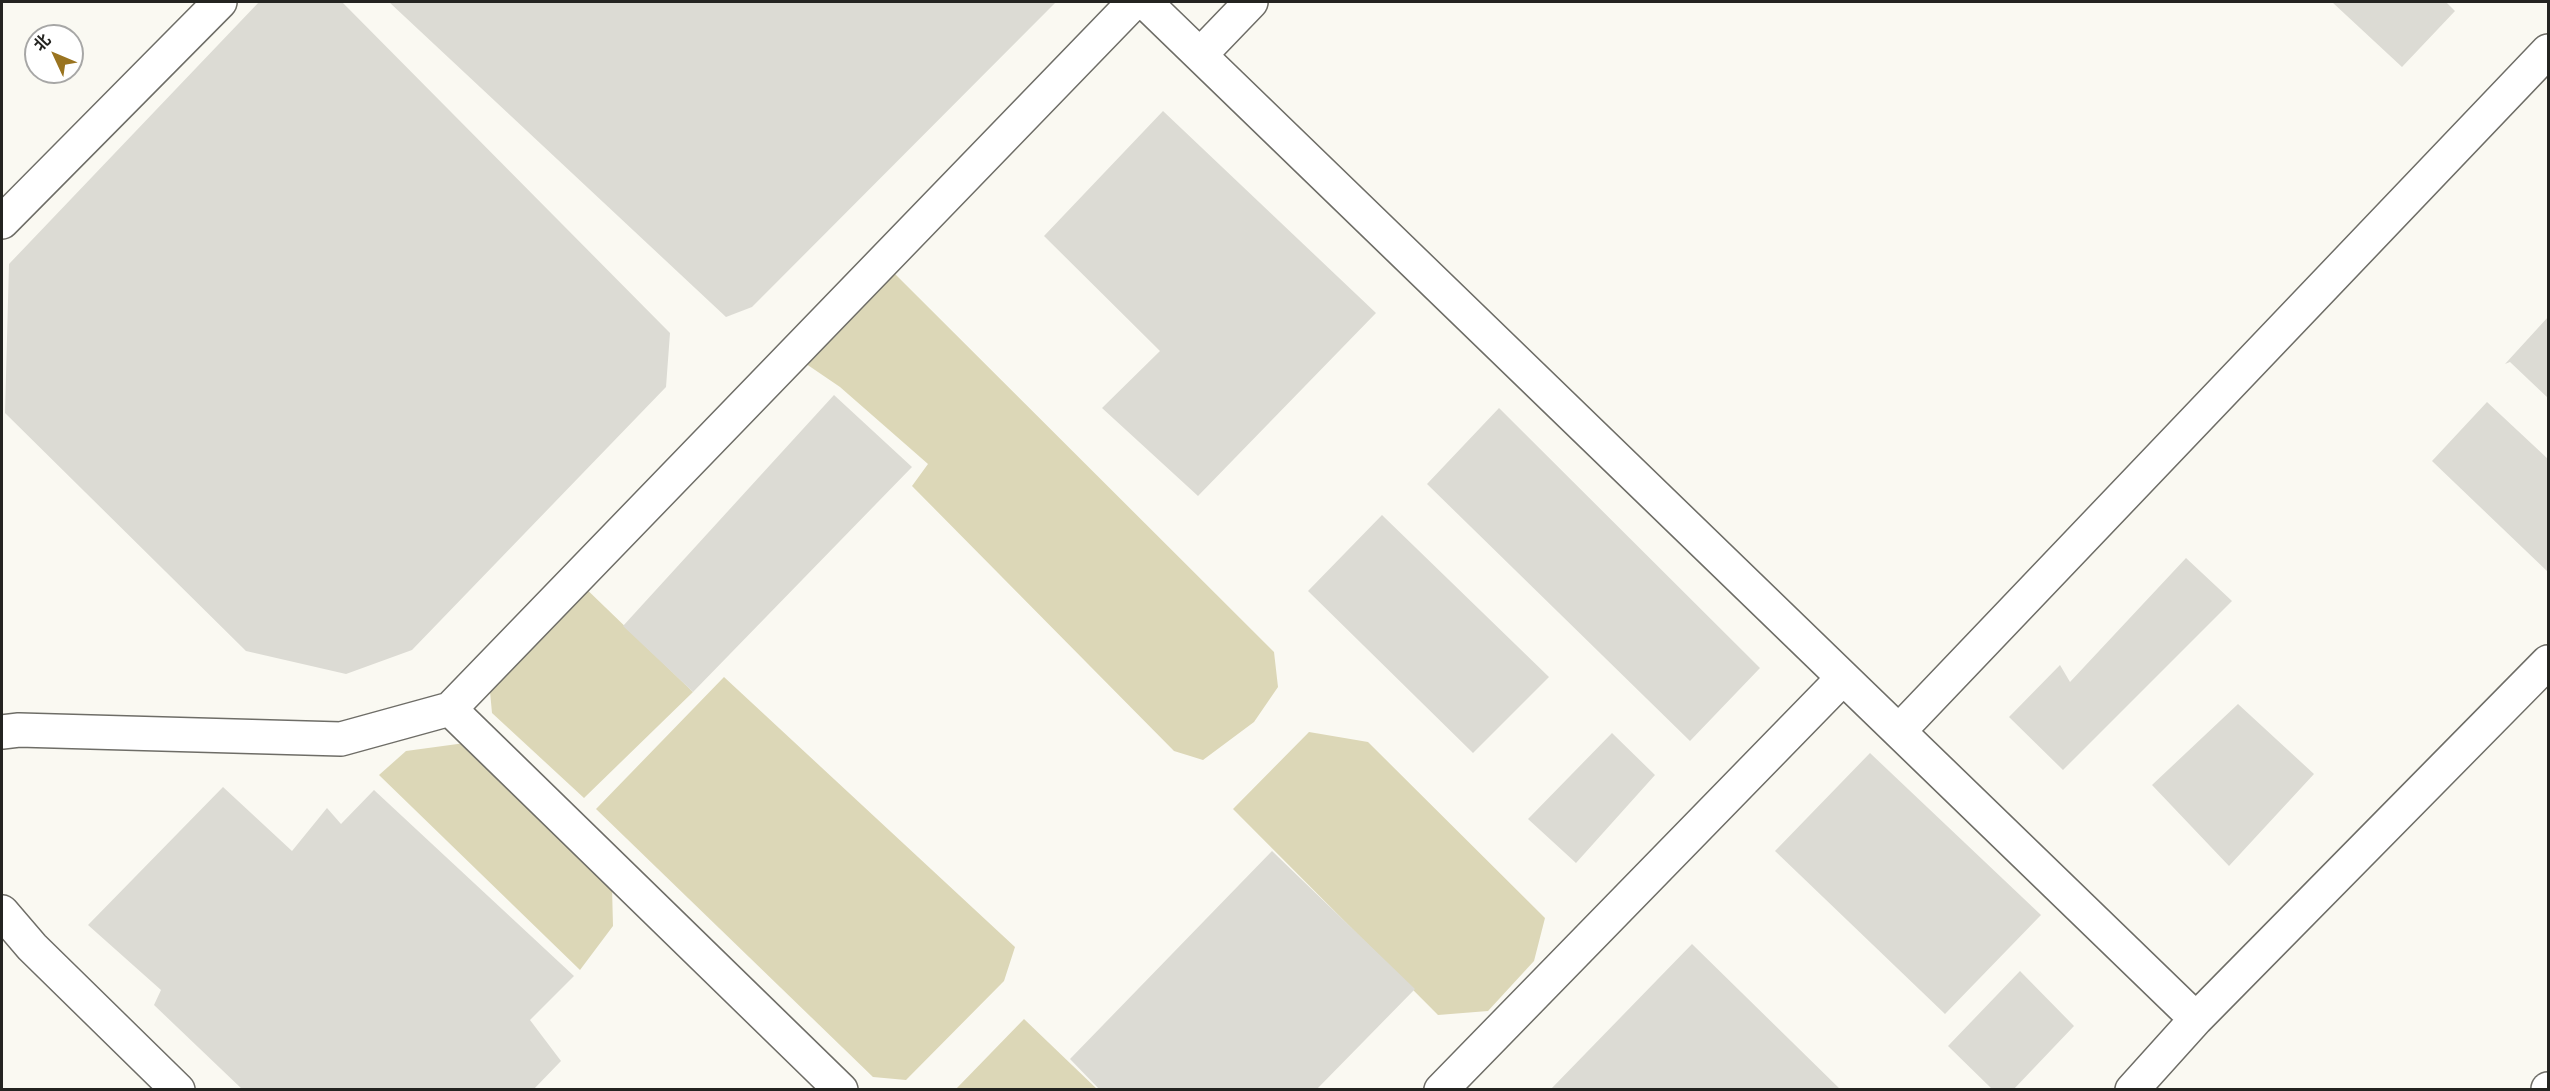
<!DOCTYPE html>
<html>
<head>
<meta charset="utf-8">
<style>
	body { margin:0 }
	#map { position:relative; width:2550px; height:1091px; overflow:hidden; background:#faf9f2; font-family:"Space Grotesk","Noto Sans SC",sans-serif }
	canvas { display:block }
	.frame { position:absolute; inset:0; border:3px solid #242421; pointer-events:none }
	.north { position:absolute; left:24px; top:24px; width:60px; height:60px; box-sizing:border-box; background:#fff; border:2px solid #a7a7a6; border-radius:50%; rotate:314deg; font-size:16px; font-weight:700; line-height:24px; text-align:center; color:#242421 }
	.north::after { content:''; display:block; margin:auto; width:21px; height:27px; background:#9a7420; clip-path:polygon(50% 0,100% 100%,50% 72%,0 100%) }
</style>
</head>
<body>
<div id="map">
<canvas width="2550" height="1091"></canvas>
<div class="frame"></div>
<div class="north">北</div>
</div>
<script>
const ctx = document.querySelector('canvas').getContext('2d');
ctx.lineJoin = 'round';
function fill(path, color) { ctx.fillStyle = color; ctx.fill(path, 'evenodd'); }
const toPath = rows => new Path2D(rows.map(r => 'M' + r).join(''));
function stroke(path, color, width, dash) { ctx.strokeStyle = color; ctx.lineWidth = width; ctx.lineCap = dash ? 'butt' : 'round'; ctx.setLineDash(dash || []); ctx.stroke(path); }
const green = toPath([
	[894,273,1274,652,1278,687,1254,722,1203,760,1174,751,912,486,928,464,840,387,793,355],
	[576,579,693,692,584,798,492,713,488,670],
	[724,677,1015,947,1004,981,906,1080,873,1077,596,809],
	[1309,732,1368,742,1545,918,1534,961,1488,1011,1438,1015,1233,809],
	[465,743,612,887,613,926,580,970,379,775,406,751],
	[1024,1019,1097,1089,956,1089]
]);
const building = toPath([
	[259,2,342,2,670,333,666,387,412,650,346,674,246,651,5,413,9,264],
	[389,2,1056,2,752,307,726,317],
	[2332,2,2446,2,2455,11,2402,67],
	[1163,111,1376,313,1198,496,1102,408,1160,351,1044,236],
	[2548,317,2548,398,2510,362,2505,364],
	[834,395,912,467,693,692,623,626],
	[2487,402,2548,459,2548,572,2432,461],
	[1499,408,1760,668,1690,741,1427,484],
	[1382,515,1549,677,1473,753,1308,591],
	[2186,558,2232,601,2063,770,2009,717,2060,665,2070,682],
	[2238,704,2314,774,2229,866,2152,785],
	[1612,733,1655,775,1576,863,1528,819],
	[1870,753,2041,915,1945,1014,1775,851],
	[223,787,292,851,327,808,341,824,374,790,574,976,530,1020,561,1061,533,1090,243,1090,154,1005,161,990,88,925],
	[1272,851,1415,989,1316,1090,1100,1090,1070,1059],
	[1692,944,1841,1090,1550,1090],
	[2020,971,2074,1026,2013,1090,1993,1090,1948,1046]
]);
const street = toPath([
	[1145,2,2196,1019],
	[1200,55,1251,2],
	[2,222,220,2],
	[450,709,841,1090],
	[1899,731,2548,51],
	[2,732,19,730,341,739,450,709,1134,2],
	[2,912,32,947,178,1090],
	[1441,1090,1843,678],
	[2132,1090,2196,1019,2548,662]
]);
const secondary = toPath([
	[2548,1090,2548,1089]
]);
fill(green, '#dcd7b7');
fill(building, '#dcdbd4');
stroke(street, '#6e6d67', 36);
stroke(secondary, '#6e6d67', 36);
stroke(street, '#fff', 33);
stroke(secondary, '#fff', 33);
</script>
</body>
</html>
